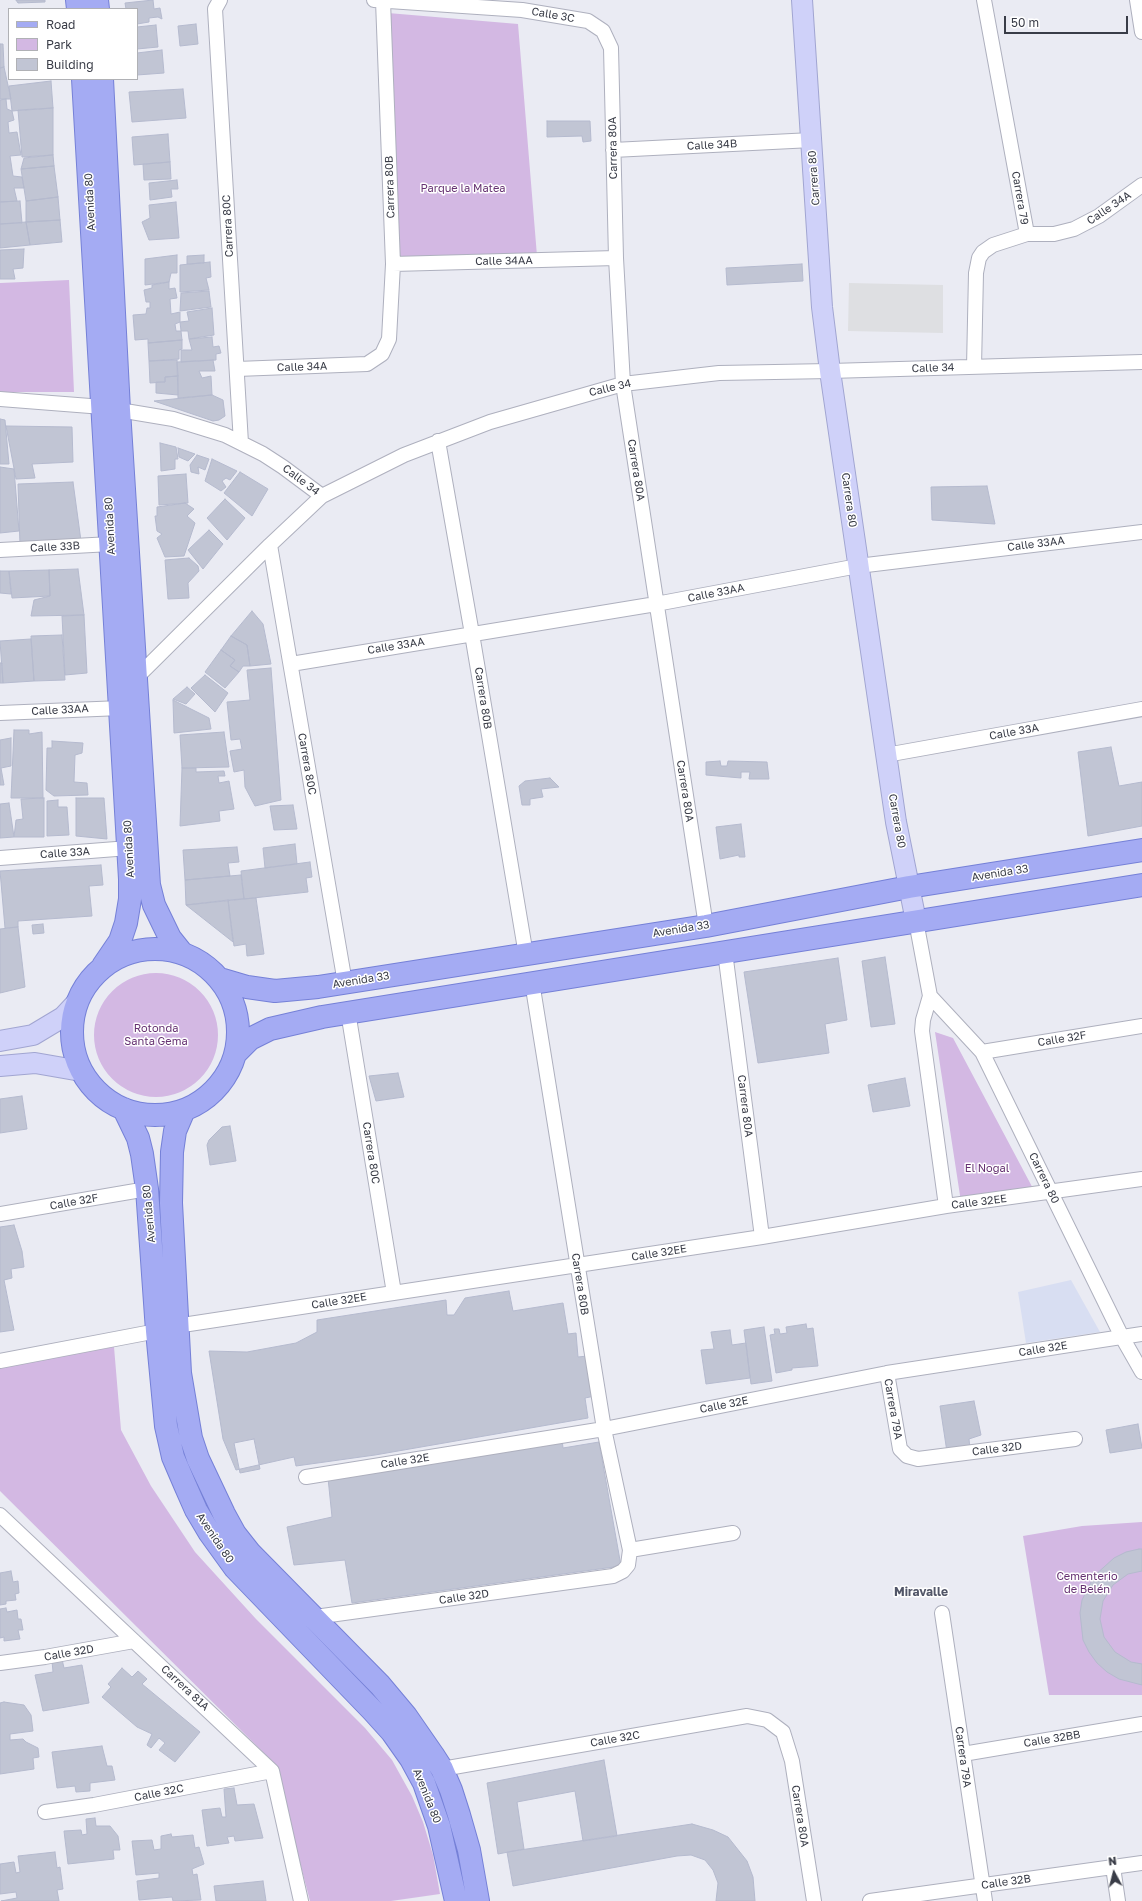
<!DOCTYPE html>
<html>
<head>
<meta charset="utf-8">
<style>
	body { margin:0 }
	#map { position:relative; width:1142px; height:1901px; overflow:hidden; background:#eaebf3; font-family:"Golos Text",sans-serif }
	canvas { display:block }
	.legend { position:absolute; left:8px; top:8px; width:130px; height:72px; box-sizing:border-box; background:#fff; border:1px solid #b0b1b5; margin:0; padding:5px 7px; list-style:none; font-size:12px; color:#393c47 }
	.legend li { display:flex; align-items:center; gap:8px; height:20px }
	.legend b { width:20px; border:1px solid #b0b1b5 }
	.north { position:absolute; left:1094px; top:1853px; width:40px; height:40px; -webkit-text-stroke:3px #fff; paint-order:stroke; rotate:353deg; font-size:11px; font-weight:700; line-height:16px; text-align:center; color:#393c47 }
	.north::after { content:''; display:block; margin:auto; width:14px; height:18px; background:#393c47; clip-path:polygon(50% 0,100% 100%,50% 72%,0 100%) }
	.scale { position:absolute; left:1004px; top:16px; width:124px; height:18px; box-sizing:border-box; border:2px solid #393c47; border-top:0; padding-left:5px; font-size:12px; line-height:14px; white-space:nowrap; color:#393c47; -webkit-text-stroke:3px #fff; paint-order:stroke }
</style>
</head>
<body>
<div id="map">
<canvas width="1142" height="1901"></canvas>
<ul class="legend">
<li><b style="height:5px;background:#a4abf3"></b>Road</li>
<li><b style="height:11px;background:#d3b8e3"></b>Park</li>
<li><b style="height:11px;background:#c1c5d4"></b>Building</li>
</ul>
<div class="north">N</div>
<div class="scale">50 m</div>
</div>
<script>
const ctx = document.querySelector('canvas').getContext('2d');
ctx.lineJoin = 'round';
function fill(path, color) { ctx.fillStyle = color; ctx.fill(path, 'evenodd'); }
const toPath = rows => new Path2D(rows.map(r => 'M' + r).join(''));
function stroke(path, color, width, dash) { ctx.strokeStyle = color; ctx.lineWidth = width; ctx.lineCap = dash ? 'butt' : 'round'; ctx.setLineDash(dash || []); ctx.stroke(path); }
function label(font, color, halo, rows, align = 'center') {
  ctx.font = font + ' "Golos Text",sans-serif'; ctx.lineWidth = 3; ctx.setLineDash([]); ctx.textBaseline = 'middle'; ctx.strokeStyle = halo; ctx.fillStyle = color; for (const [text, x, y, turn = 0] of rows) {
    ctx.save(); ctx.translate(x, y); ctx.rotate((+turn || 0) * Math.PI / 180); ctx.textAlign = isNaN(turn) ? turn : align; if (halo) ctx.strokeText(text, 0, 0); ctx.fillText(text, 0, 0); ctx.restore();
  }
}
const commercial = toPath([
	[1071,1280,1100,1332,1026,1343,1018,1292]
]);
const green = toPath([
	[388,13,518,24,537,256,397,259],
	[69,280,74,392,0,392,0,283],
	'94 1035a62 62 0 1 1 124 0a62 62 0 1 1-124 0Z',
	[935,1032,953,1038,1037,1196,961,1202],
	[114,1347,121,1430,151,1486,195,1552,256,1619,365,1728,392,1760,412,1796,423,1822,433,1855,440,1894,391,1901,310,1901,274,1763,0,1491,0,1364],
	[1142,1522,1142,1695,1049,1695,1023,1536,1082,1526]
]);
const parking = toPath([
	[849,283,943,285,943,333,848,331]
]);
const building = toPath([
	[16,0,45,0,45,2,18,3,16,0],
	[153,0,154,9,160,8,162,19,158,17,149,18,149,22,137,24,137,9,126,9,125,3,153,0],
	[196,24,198,44,180,46,178,26,196,24],
	[156,25,158,47,137,49,137,27,156,25],
	[0,44,3,44,4,67,0,68,0,44],
	[162,50,164,73,137,75,137,53,162,50],
	[4,67,11,99,0,99,0,68,4,67],
	[51,81,53,108,12,111,9,86,51,81],
	[183,89,186,118,132,122,129,92,183,89],
	[6,99,7,109,12,111,14,120,8,122,9,133,17,132,21,155,10,156,13,176,22,177,24,188,14,188,17,201,0,202,0,100,6,99],
	[53,108,53,155,22,157,18,110,53,108],
	[547,121,590,121,591,141,583,142,582,136,547,137,547,121],
	[168,134,170,162,134,165,132,137,168,134],
	[53,155,54,166,21,169,24,158,53,155],
	[170,162,171,179,144,180,143,164,170,162],
	[54,166,58,197,26,201,21,169,54,166],
	[177,180,178,189,171,189,172,197,150,200,149,183,177,180],
	[58,197,60,220,26,222,26,201,58,197],
	[20,201,22,223,0,224,0,202,20,201],
	[176,202,179,238,149,240,142,222,150,218,149,205,176,202],
	[60,220,62,242,30,245,26,222,60,220],
	[26,222,30,245,0,248,0,224,26,222],
	[24,249,23,268,13,269,15,279,0,279,0,250,24,249],
	[177,255,177,273,171,273,169,282,145,285,145,259,177,255],
	[204,255,204,263,187,264,187,256,204,255],
	[210,262,211,277,206,278,209,290,180,292,180,265,210,262],
	[802,264,803,281,727,285,726,268,802,264],
	[169,282,169,289,175,288,177,298,170,299,171,314,180,312,180,322,175,324,176,331,181,331,182,340,148,343,148,339,135,340,133,315,146,314,147,308,150,308,150,302,146,302,144,290,152,288,152,285,169,282],
	[209,291,211,307,180,311,181,293,209,291],
	[212,308,214,335,189,339,188,331,181,331,180,322,189,321,187,312,212,308],
	[212,337,213,347,219,346,221,353,216,354,216,360,181,362,181,350,192,350,189,339,212,337],
	[182,340,182,349,179,350,179,359,149,361,148,343,182,340],
	[177,360,178,376,165,377,165,382,150,383,149,361,177,360],
	[213,360,215,371,199,371,202,378,211,376,212,395,178,398,177,362,213,360],
	[178,376,178,395,156,393,156,382,165,382,165,377,178,376],
	[212,395,223,400,225,416,219,420,213,421,154,401,212,395],
	[0,419,5,420,9,464,0,464,0,419],
	[6,426,72,427,73,462,32,464,35,478,16,479,6,426],
	[160,443,176,447,178,459,175,459,175,469,161,471,160,443],
	[178,448,195,454,188,461,179,457,178,448],
	[197,455,209,459,205,470,198,467,199,474,191,472,190,465,197,455],
	[212,459,237,471,230,480,226,478,222,481,226,487,221,491,205,481,212,459],
	[0,467,14,469,19,531,0,533,0,467],
	[240,472,268,489,252,516,224,493,240,472],
	[186,474,188,503,159,505,158,476,186,474],
	[73,482,81,541,20,545,18,484,73,482],
	[987,486,995,524,932,520,931,487,987,486],
	[225,499,245,518,227,540,207,518,225,499],
	[185,503,194,509,187,516,195,523,184,556,165,557,157,538,162,534,157,531,155,516,157,516,157,507,185,503],
	[209,530,223,544,203,569,188,550,209,530],
	[189,558,198,566,199,571,188,583,189,598,168,599,165,560,189,558],
	[78,569,84,615,31,616,34,600,50,596,49,570,78,569],
	[49,570,50,596,12,598,9,571,49,570],
	[0,571,9,571,11,594,0,593,0,571],
	[252,611,263,624,271,664,250,666,247,645,231,636,252,611],
	[84,615,87,673,65,675,62,616,84,615],
	[62,635,65,680,34,681,31,636,62,635],
	[231,636,247,645,250,666,243,666,239,672,230,666,235,660,221,650,231,636],
	[31,639,34,681,3,683,0,641,31,639],
	[221,650,235,660,230,666,239,672,225,688,205,672,221,650],
	[0,663,2,663,3,683,0,683,0,663],
	[271,668,281,800,255,806,245,787,244,770,234,772,230,751,242,749,240,739,231,740,227,702,250,700,247,670,271,668],
	[205,675,228,693,215,712,191,688,205,675],
	[187,687,195,694,186,704,173,699,187,687],
	[173,700,209,718,211,729,174,733,173,700],
	[14,730,29,730,29,734,42,732,43,798,11,798,14,730],
	[224,732,229,767,182,768,180,735,224,732],
	[11,738,11,766,1,768,4,785,0,785,0,740,11,738],
	[52,741,83,743,82,753,75,755,74,782,87,783,88,795,54,796,46,790,47,748,52,748,52,741],
	[1111,747,1119,786,1142,782,1142,826,1088,836,1078,752,1111,747],
	[720,761,721,766,727,766,728,761,767,762,769,779,749,779,750,772,741,772,741,778,706,775,706,762,720,761],
	[182,768,196,768,196,772,224,771,225,776,218,776,219,783,229,781,234,809,219,811,220,821,180,826,182,768],
	[550,778,559,787,541,789,543,797,530,799,530,805,522,805,519,786,525,781,550,778],
	[44,798,44,837,14,837,16,820,23,819,21,799,44,798],
	[76,798,104,798,107,839,76,836,76,798],
	[58,800,58,807,67,807,69,835,47,836,47,801,58,800],
	[9,803,14,837,0,838,0,804,9,803],
	[293,805,297,829,274,830,270,806,293,805],
	[741,824,745,857,739,857,739,855,720,859,716,827,741,824],
	[295,844,297,864,265,868,263,848,295,844],
	[237,847,239,862,228,863,230,876,185,880,183,850,237,847],
	[310,862,312,877,306,878,308,892,244,899,241,871,310,862],
	[101,865,103,885,89,886,92,916,18,921,18,927,5,928,0,871,101,865],
	[241,875,244,899,186,905,185,880,241,875],
	[256,898,264,954,247,956,246,944,234,946,228,900,256,898],
	[228,900,233,942,186,905,228,900],
	[43,924,44,933,33,934,32,925,43,924],
	[18,927,25,987,0,993,0,929,18,927],
	[885,957,895,1024,871,1027,862,961,885,957],
	[838,958,847,1020,825,1024,829,1053,758,1063,744,972,838,958],
	[398,1073,404,1097,376,1101,369,1076,398,1073],
	[905,1078,910,1106,873,1112,868,1085,905,1078],
	[22,1096,27,1129,0,1133,0,1099,22,1096],
	[230,1126,236,1161,210,1165,207,1145,209,1140,222,1127,230,1126],
	[14,1225,22,1251,24,1267,11,1269,12,1278,4,1280,14,1330,0,1332,0,1227,14,1225],
	[509,1291,513,1311,563,1303,568,1334,576,1333,578,1357,587,1356,595,1396,585,1398,588,1418,375,1455,296,1466,294,1457,236,1470,223,1439,209,1351,247,1352,296,1343,317,1332,317,1320,446,1300,447,1315,454,1315,465,1298,509,1291],
	[806,1324,807,1329,813,1328,818,1366,792,1368,792,1370,776,1373,770,1335,775,1334,774,1329,779,1329,780,1334,787,1333,786,1327,806,1324],
	[764,1327,772,1381,751,1384,744,1330,764,1327],
	[730,1330,732,1345,746,1343,750,1378,706,1384,701,1350,714,1349,711,1332,730,1330],
	[974,1401,981,1435,969,1439,970,1449,947,1452,940,1406,974,1401],
	[1138,1424,1142,1448,1110,1453,1106,1430,1138,1424],
	[254,1439,260,1469,240,1473,234,1443,254,1439],
	[562,1439,563,1448,599,1442,621,1566,352,1603,345,1560,294,1565,287,1527,332,1517,328,1478,562,1439],
	[1139,1549,1142,1549,1142,1571,1128,1574,1113,1585,1103,1601,1100,1619,1104,1637,1115,1652,1131,1662,1142,1664,1142,1685,1119,1679,1107,1672,1097,1663,1089,1652,1083,1640,1080,1613,1082,1600,1094,1576,1114,1558,1126,1552,1139,1549],
	[11,1571,13,1582,18,1581,19,1593,15,1594,16,1600,6,1601,6,1604,0,1605,0,1573,11,1571],
	[6,1608,7,1612,17,1610,18,1619,21,1619,23,1630,18,1630,20,1639,4,1641,4,1637,0,1638,0,1609,6,1608],
	[62,1659,64,1668,82,1665,89,1703,43,1711,35,1675,53,1672,52,1661,62,1659],
	[122,1668,132,1677,138,1671,147,1679,142,1684,200,1732,175,1762,159,1750,165,1743,159,1738,151,1748,147,1745,152,1734,137,1727,102,1697,111,1687,108,1684,122,1668],
	[4,1702,24,1705,31,1715,33,1731,10,1734,10,1740,23,1739,26,1742,38,1748,39,1757,33,1758,34,1769,0,1774,0,1703,4,1702],
	[102,1746,107,1766,112,1766,115,1780,90,1783,90,1791,76,1792,75,1786,57,1788,52,1752,102,1746],
	[604,1760,617,1836,583,1841,575,1791,517,1802,524,1849,498,1854,487,1783,604,1760],
	[234,1788,237,1805,254,1804,263,1838,235,1841,234,1836,227,1837,229,1843,207,1846,202,1810,220,1808,222,1817,226,1817,224,1789,234,1788],
	[95,1818,96,1826,110,1826,118,1836,120,1850,113,1850,114,1859,68,1864,64,1831,81,1830,82,1835,87,1834,86,1819,95,1818],
	[692,1824,713,1830,728,1837,747,1861,753,1877,755,1901,716,1901,718,1883,713,1870,705,1860,691,1855,677,1856,513,1886,507,1852,692,1824],
	[171,1834,172,1837,193,1835,195,1848,199,1847,204,1864,192,1869,193,1875,197,1874,201,1900,173,1901,172,1897,139,1900,137,1881,159,1878,159,1873,136,1875,132,1841,152,1840,154,1850,161,1849,161,1836,171,1834],
	[55,1852,57,1868,60,1867,63,1889,57,1890,59,1901,1,1901,17,1898,16,1892,0,1894,0,1864,14,1862,16,1873,20,1872,18,1856,55,1852],
	[263,1881,266,1901,216,1901,214,1886,263,1881]
]);
const street = toPath([
	[220,0,215,9,241,443],
	[374,0,522,10,588,21,603,31,611,48,616,258,623,384,706,926],
	[984,0,1027,234],
	[1137,0,1142,32],
	[613,150,812,140],
	[393,264,616,258],
	[974,367,976,273,979,258,983,252,993,245,1027,234,1054,234,1074,229,1099,216,1142,185],
	[237,369,367,364,382,354,389,339,393,264,383,1],
	[0,399,103,407],
	[119,410,173,419,225,435,263,454,283,467,322,496],
	[438,441,472,634,526,955],
	[270,545,345,983],
	[0,550,111,544],
	[291,664,656,604,858,566,1142,532],
	[136,678,270,545,322,496,404,455,490,422,623,384,719,373,830,371,1142,362],
	[0,713,121,708],
	[886,755,1142,709],
	[0,858,129,848],
	[916,921,930,996,982,1052,1122,1337,1142,1372],
	[725,952,762,1237],
	[930,996,923,1020,922,1031,946,1206],
	[348,1012,394,1293],
	[982,1052,1142,1026],
	[0,1214,147,1189],
	[176,1326,762,1237,946,1206,1142,1179],
	[0,1361,157,1331],
	[887,1373,900,1449,907,1456,918,1459,1075,1439],
	[306,1477,604,1429,887,1373,1142,1334],
	[0,1515,272,1771,301,1901],
	[630,1550,733,1533],
	[942,1613,985,1901],
	[315,1617,613,1576,623,1571,628,1565,630,1550,604,1429,532,982],
	[0,1663,45,1657,134,1641],
	[963,1754,1142,1724],
	[442,1769,747,1716,767,1720,783,1732,792,1761,814,1901],
	[45,1812,94,1805,272,1771],
	[1113,1867,1118,1901],
	[870,1901,1142,1863]
]);
const secondary = toPath([
	[802,0,822,307,830,371,896,822,916,921],
	[0,1041,33,1035,63,1017,77,1002],
	[0,1066,35,1063,81,1071]
]);
const primary = toPath([
	[77,0,78,9],
	[97,0,98,9],
	[83,79,130,879,130,899,126,923,120,941,103,966],
	[102,79,119,410,149,885,154,905,170,938,182,953],
	'72 1032a83 83 0 1 1 166 0a83 83 0 1 1-166 0Z',
	[220,979,247,987,275,991,318,987,706,926,909,887,1142,850],
	[236,1053,250,1039,270,1029,322,1017,1142,885],
	[124,1109,138,1138,142,1154,147,1189,157,1331,166,1426,173,1457,185,1485,196,1510,209,1532,235,1568,373,1711,392,1732,411,1759,424,1783,439,1826,456,1901],
	[184,1110,175,1131,172,1152,171,1203,180,1373,191,1438,198,1459,224,1514,235,1534,250,1553,380,1685,406,1716,433,1755,442,1769,451,1790,459,1815,469,1850,478,1901]
]);
const streetNames = [
	["Calle 3C",553,15,10],
	["Calle 34B",712,145,-3],
	["Carrera 80A",613,148,-91],
	["Carrera 80",814,178,-94],
	["Carrera 80B",390,187,-92],
	["Carrera 79",1020,198,80],
	["Avenida 80",90,202,-93],
	["Calle 34A",1109,208,-34],
	["Carrera 80C",228,226,-93],
	["Calle 34AA",504,261,-1],
	["Calle 34A",302,367,-2],
	["Calle 34",933,368,-2],
	["Calle 34",610,388,-13],
	["Carrera 80A",636,470,81],
	["Calle 34",301,480,37],
	["Carrera 80",849,500,82],
	["Avenida 80",110,526,-93],
	["Calle 33AA",1036,544,-7],
	["Calle 33B",55,547,-3],
	["Calle 33AA",716,593,-11],
	["Calle 33AA",396,646,-9],
	["Carrera 80B",483,698,81],
	["Calle 33AA",60,710,-3],
	["Calle 33A",1014,732,-10],
	["Carrera 80C",307,764,80],
	["Carrera 80A",685,791,81],
	["Carrera 80",897,821,80],
	["Avenida 80",129,849,-93],
	["Calle 33A",65,853,-4],
	["Avenida 33",1000,873,-9],
	["Avenida 33",681,929,-9],
	["Avenida 33",361,980,-9],
	["Calle 32F",1062,1039,-9],
	["Carrera 80A",745,1106,83],
	["Carrera 80C",371,1153,81],
	["Carrera 80",1044,1178,64],
	["Calle 32F",74,1202,-10],
	["Calle 32EE",979,1202,-7],
	["Avenida 80",149,1214,-95],
	["Calle 32EE",659,1253,-9],
	["Carrera 80B",580,1284,81],
	["Calle 32EE",339,1301,-9],
	["Calle 32E",1043,1349,-9],
	["Calle 32E",724,1405,-11],
	["Carrera 79A",893,1409,80],
	["Calle 32D",997,1449,-7],
	["Calle 32E",405,1461,-9],
	["Avenida 80",215,1538,56],
	["Calle 32D",464,1597,-8],
	["Calle 32D",69,1653,-10],
	["Carrera 81A",185,1688,43],
	["Calle 32C",615,1739,-10],
	["Calle 32BB",1052,1739,-9],
	["Carrera 79A",963,1757,82],
	["Calle 32C",159,1793,-11],
	["Avenida 80",427,1796,68],
	["Carrera 80A",800,1816,81],
	["Calle 32B",1006,1882,-8]
];
const parkNames = [
	["Parque la Matea",463,189],
	["Rotonda",156,1029],
	["Santa Gema",156,1042],
	["El Nogal",987,1169],
	["Cementerio",1087,1577],
	["de Belén",1087,1590]
];
const neighbourhoodNames = [
	["Miravalle",921,1592]
];
fill(commercial, '#d8def2');
fill(green, '#d3b8e3');
fill(parking, '#dedfe2');
fill(building, '#c1c5d4');
stroke(building, '#b5bace', 1);
stroke(street, '#aeb0be', 16);
stroke(secondary, '#a1a5d1', 22);
stroke(primary, '#7580d7', 24);
stroke(street, '#fff', 14);
stroke(secondary, '#cfd1f9', 20);
stroke(primary, '#a4abf3', 22);
label('11px', '#393c47', '#fff', streetNames);
label('11px', '#663272', '#fff', parkNames);
label('bold 12px', '#525668', '#fff', neighbourhoodNames);
</script>
</body>
</html>
